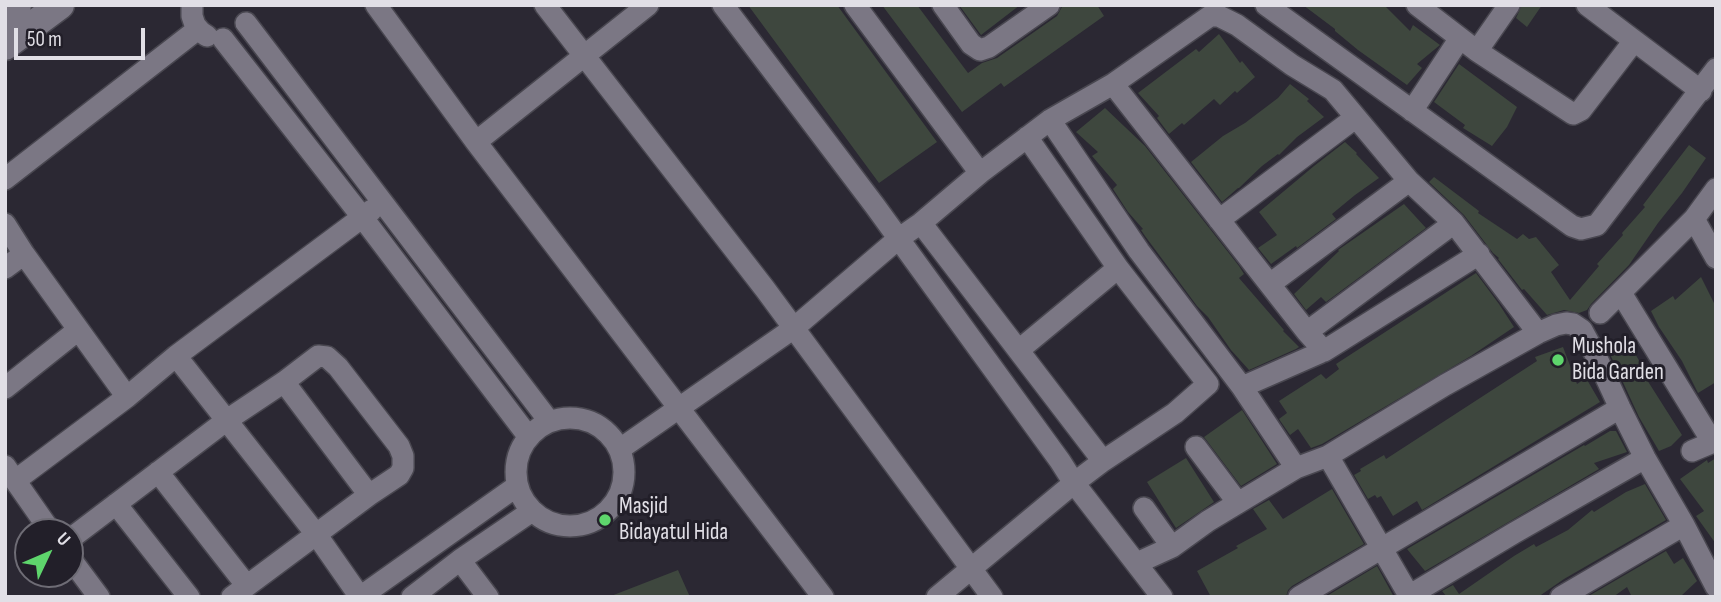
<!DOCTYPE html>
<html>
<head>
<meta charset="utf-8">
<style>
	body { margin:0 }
	#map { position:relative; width:1721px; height:602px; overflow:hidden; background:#2b2833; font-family:"Sofia Sans Condensed",sans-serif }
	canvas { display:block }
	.frame { position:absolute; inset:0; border:7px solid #e1dfe6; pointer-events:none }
	.north { position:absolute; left:14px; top:518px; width:70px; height:70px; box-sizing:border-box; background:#221f29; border:2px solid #6e6c75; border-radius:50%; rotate:46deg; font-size:19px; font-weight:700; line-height:28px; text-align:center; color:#e1dfe6 }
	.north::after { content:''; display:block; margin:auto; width:24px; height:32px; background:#5ed56c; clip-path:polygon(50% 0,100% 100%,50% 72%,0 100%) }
	.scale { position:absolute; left:14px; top:28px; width:131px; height:32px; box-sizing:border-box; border:4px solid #e1dfe6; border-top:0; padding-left:9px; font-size:21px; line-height:24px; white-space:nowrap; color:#e1dfe6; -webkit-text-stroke:5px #221f29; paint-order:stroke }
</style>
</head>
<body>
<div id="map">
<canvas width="1721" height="602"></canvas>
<div class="frame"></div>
<div class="north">U</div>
<div class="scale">50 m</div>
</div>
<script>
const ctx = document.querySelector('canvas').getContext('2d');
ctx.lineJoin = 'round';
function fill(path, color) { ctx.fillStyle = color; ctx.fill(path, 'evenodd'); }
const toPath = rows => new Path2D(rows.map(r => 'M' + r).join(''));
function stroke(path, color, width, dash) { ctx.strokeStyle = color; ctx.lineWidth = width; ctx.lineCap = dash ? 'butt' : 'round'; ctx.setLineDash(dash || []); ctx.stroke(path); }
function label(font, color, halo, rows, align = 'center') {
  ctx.font = font + ' "Sofia Sans Condensed",sans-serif'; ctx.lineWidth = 6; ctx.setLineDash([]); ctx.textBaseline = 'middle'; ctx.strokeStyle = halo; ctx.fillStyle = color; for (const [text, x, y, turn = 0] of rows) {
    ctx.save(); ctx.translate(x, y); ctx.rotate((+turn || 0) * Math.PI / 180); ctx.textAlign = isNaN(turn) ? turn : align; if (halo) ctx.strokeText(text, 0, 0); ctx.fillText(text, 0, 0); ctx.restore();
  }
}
const building = toPath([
	[748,5,837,5,937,142,879,183],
	[882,5,917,5,968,73,982,63,997,58,1057,16,1063,5,1097,5,1104,16,1004,87,1001,83,962,112],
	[959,5,1020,5,981,35],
	[1303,5,1384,5,1410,31,1413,25,1440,45,1417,64,1422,68,1407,85,1358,50,1335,31,1335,29],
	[1522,5,1542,5,1527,27,1516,18],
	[1219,34,1240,63,1242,61,1255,77,1237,93,1235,91,1220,105,1214,99,1184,125,1182,123,1169,134,1157,118,1159,116,1138,93,1196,49,1199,52],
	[1459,64,1517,107,1507,127,1492,146,1463,128,1465,125,1434,102],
	[1290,84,1309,99,1307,101,1324,117,1297,137,1279,155,1278,154,1262,166,1239,188,1238,188,1222,202,1191,162,1223,136,1245,123,1278,98],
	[1105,108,1145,146,1239,266,1244,274,1239,278,1284,330,1283,331,1299,347,1296,349,1249,370,1231,350,1208,317,1197,306,1145,236,1141,230,1143,229,1128,212,1113,189,1117,185,1092,156,1098,152,1076,132],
	[1345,142,1357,153,1356,154,1379,178,1355,195,1332,214,1336,219,1297,248,1296,246,1271,264,1258,248,1277,235,1259,212,1314,166],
	[1689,145,1706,158,1682,193,1658,223,1629,265,1591,304,1587,310,1579,313,1564,310,1547,315,1524,289,1522,290,1498,259,1499,258,1493,253,1464,215,1429,182,1434,177,1479,211,1478,213,1517,239,1523,234,1529,239,1536,237,1559,265,1551,272,1570,300,1599,266,1597,264,1623,235,1622,233,1645,207,1643,205],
	[1404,204,1426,228,1326,302,1321,297,1306,310,1294,294,1339,251,1338,250],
	[1476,273,1499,304,1514,327,1471,356,1322,444,1311,448,1298,429,1290,435,1279,419,1287,413,1279,401,1321,374,1326,379,1339,369,1336,364],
	[1701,277,1716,307,1716,382,1698,393,1682,361,1659,327,1651,311,1673,296,1675,300],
	[1629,343,1645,371,1642,372,1682,435,1671,446,1659,451,1639,417,1609,352],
	[1563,347,1577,384,1586,378,1600,402,1422,510,1417,501,1393,516,1381,496,1377,498,1375,495,1368,499,1354,475,1361,471,1360,469,1384,455,1386,459,1537,361,1535,357],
	[1242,410,1277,464,1241,486,1204,437],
	[1610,431,1616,431,1627,452,1594,463,1599,469,1425,571,1407,549,1584,445,1585,446],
	[1186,458,1214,502,1176,528,1147,482],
	[1716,458,1716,544,1696,516,1704,511,1680,479,1707,460,1708,463],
	[1645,484,1666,520,1564,579,1538,597,1447,597,1442,591,1453,585,1459,594,1514,556,1534,544,1536,547,1568,530,1592,510,1594,512,1626,492],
	[1332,489,1364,544,1292,586,1288,590,1286,597,1211,597,1197,571,1238,548,1236,546,1267,529,1253,509,1269,500,1283,519],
	[1666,551,1674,564,1683,558,1697,581,1680,597,1632,597,1627,587,1613,597,1587,597],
	[1377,566,1394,597,1325,597],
	[678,570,690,597,612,597,611,596]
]);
const minor = toPath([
	[192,5,192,16,195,25,201,32,207,36],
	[376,5,476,142,823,597],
	[545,5,765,289,992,597],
	[723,5,875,206,1060,461,1074,483,1162,597],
	[855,5,980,173],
	[943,5,971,44,980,50,989,47,1049,5],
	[1266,5,1572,226,1581,229,1597,225,1716,69],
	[1417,5,1477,51,1573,114,1581,110,1634,41],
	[1587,5,1701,91],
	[246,23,549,421],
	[223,39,363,218,528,436],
	[1477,51,1509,5],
	[1113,84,1307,332,1324,351,1479,254],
	[1412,111,1460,38],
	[1050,120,1139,251,1242,387,1296,468],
	[476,142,648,5],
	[5,179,198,29],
	[1694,219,1716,258],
	[1219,220,1355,118],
	[921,223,1103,461],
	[5,224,24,254,127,397],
	[5,268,24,254],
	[1270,284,1409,181],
	[1621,293,1713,443],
	[1600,313,1694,219,1716,189],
	[1307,332,1454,223],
	[1019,350,1118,268,1027,137],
	[176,356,316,534,360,597,517,486],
	[284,382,369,495],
	[1242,387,1324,351],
	[5,388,78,330],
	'516 472a54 54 0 1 1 108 0a54 54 0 1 1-108 0Z',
	[1196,447,1238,503],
	[620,449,794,328,898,239,921,223,980,173,1050,120,1113,84,1210,16,1219,16,1237,25,1292,65,1333,90,1409,181,1454,223,1538,333],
	[1692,451,1716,441],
	[1328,456,1410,597],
	[5,466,51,532],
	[158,472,247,586],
	[16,480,127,397,176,356,372,210],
	[116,504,189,597],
	[1144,508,1172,547],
	[70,539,227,420,284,382,318,356,327,357,338,367,399,446,403,456,403,468,399,475,369,495,232,597],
	[70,558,99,597],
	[460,560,488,597],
	[1137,563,1172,547,1208,521,1296,468,1328,456,1445,385,1538,333,1556,325,1566,323,1573,324,1582,330,1595,354,1620,408,1645,458,1684,525,1716,587],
	[412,597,460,560,532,511],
	[937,597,1074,483,1103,461,1175,413,1208,384,1118,268],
	[1299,597,1620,408],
	[1407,597,1514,533,1645,458],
	[1561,597,1684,525]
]);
const secondary = toPath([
	[5,14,17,5],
	[5,46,60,5]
]);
const markers = [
	[1558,360,7,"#5ed56c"],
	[605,520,7,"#5ed56c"]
];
const poiNames = [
	["Mushola",1572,347],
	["Bida Garden",1572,373],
	["Masjid",619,507],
	["Bidayatul Hida",619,533]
];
fill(building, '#3e473e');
stroke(minor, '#494750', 24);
stroke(secondary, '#494750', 31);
stroke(minor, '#7b7784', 21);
stroke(secondary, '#7b7784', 28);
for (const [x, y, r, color] of markers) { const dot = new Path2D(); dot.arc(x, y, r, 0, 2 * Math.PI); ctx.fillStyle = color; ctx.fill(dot); stroke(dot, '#221f29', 2.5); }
label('23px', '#e1dfe6', '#221f29', poiNames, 'left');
</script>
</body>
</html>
